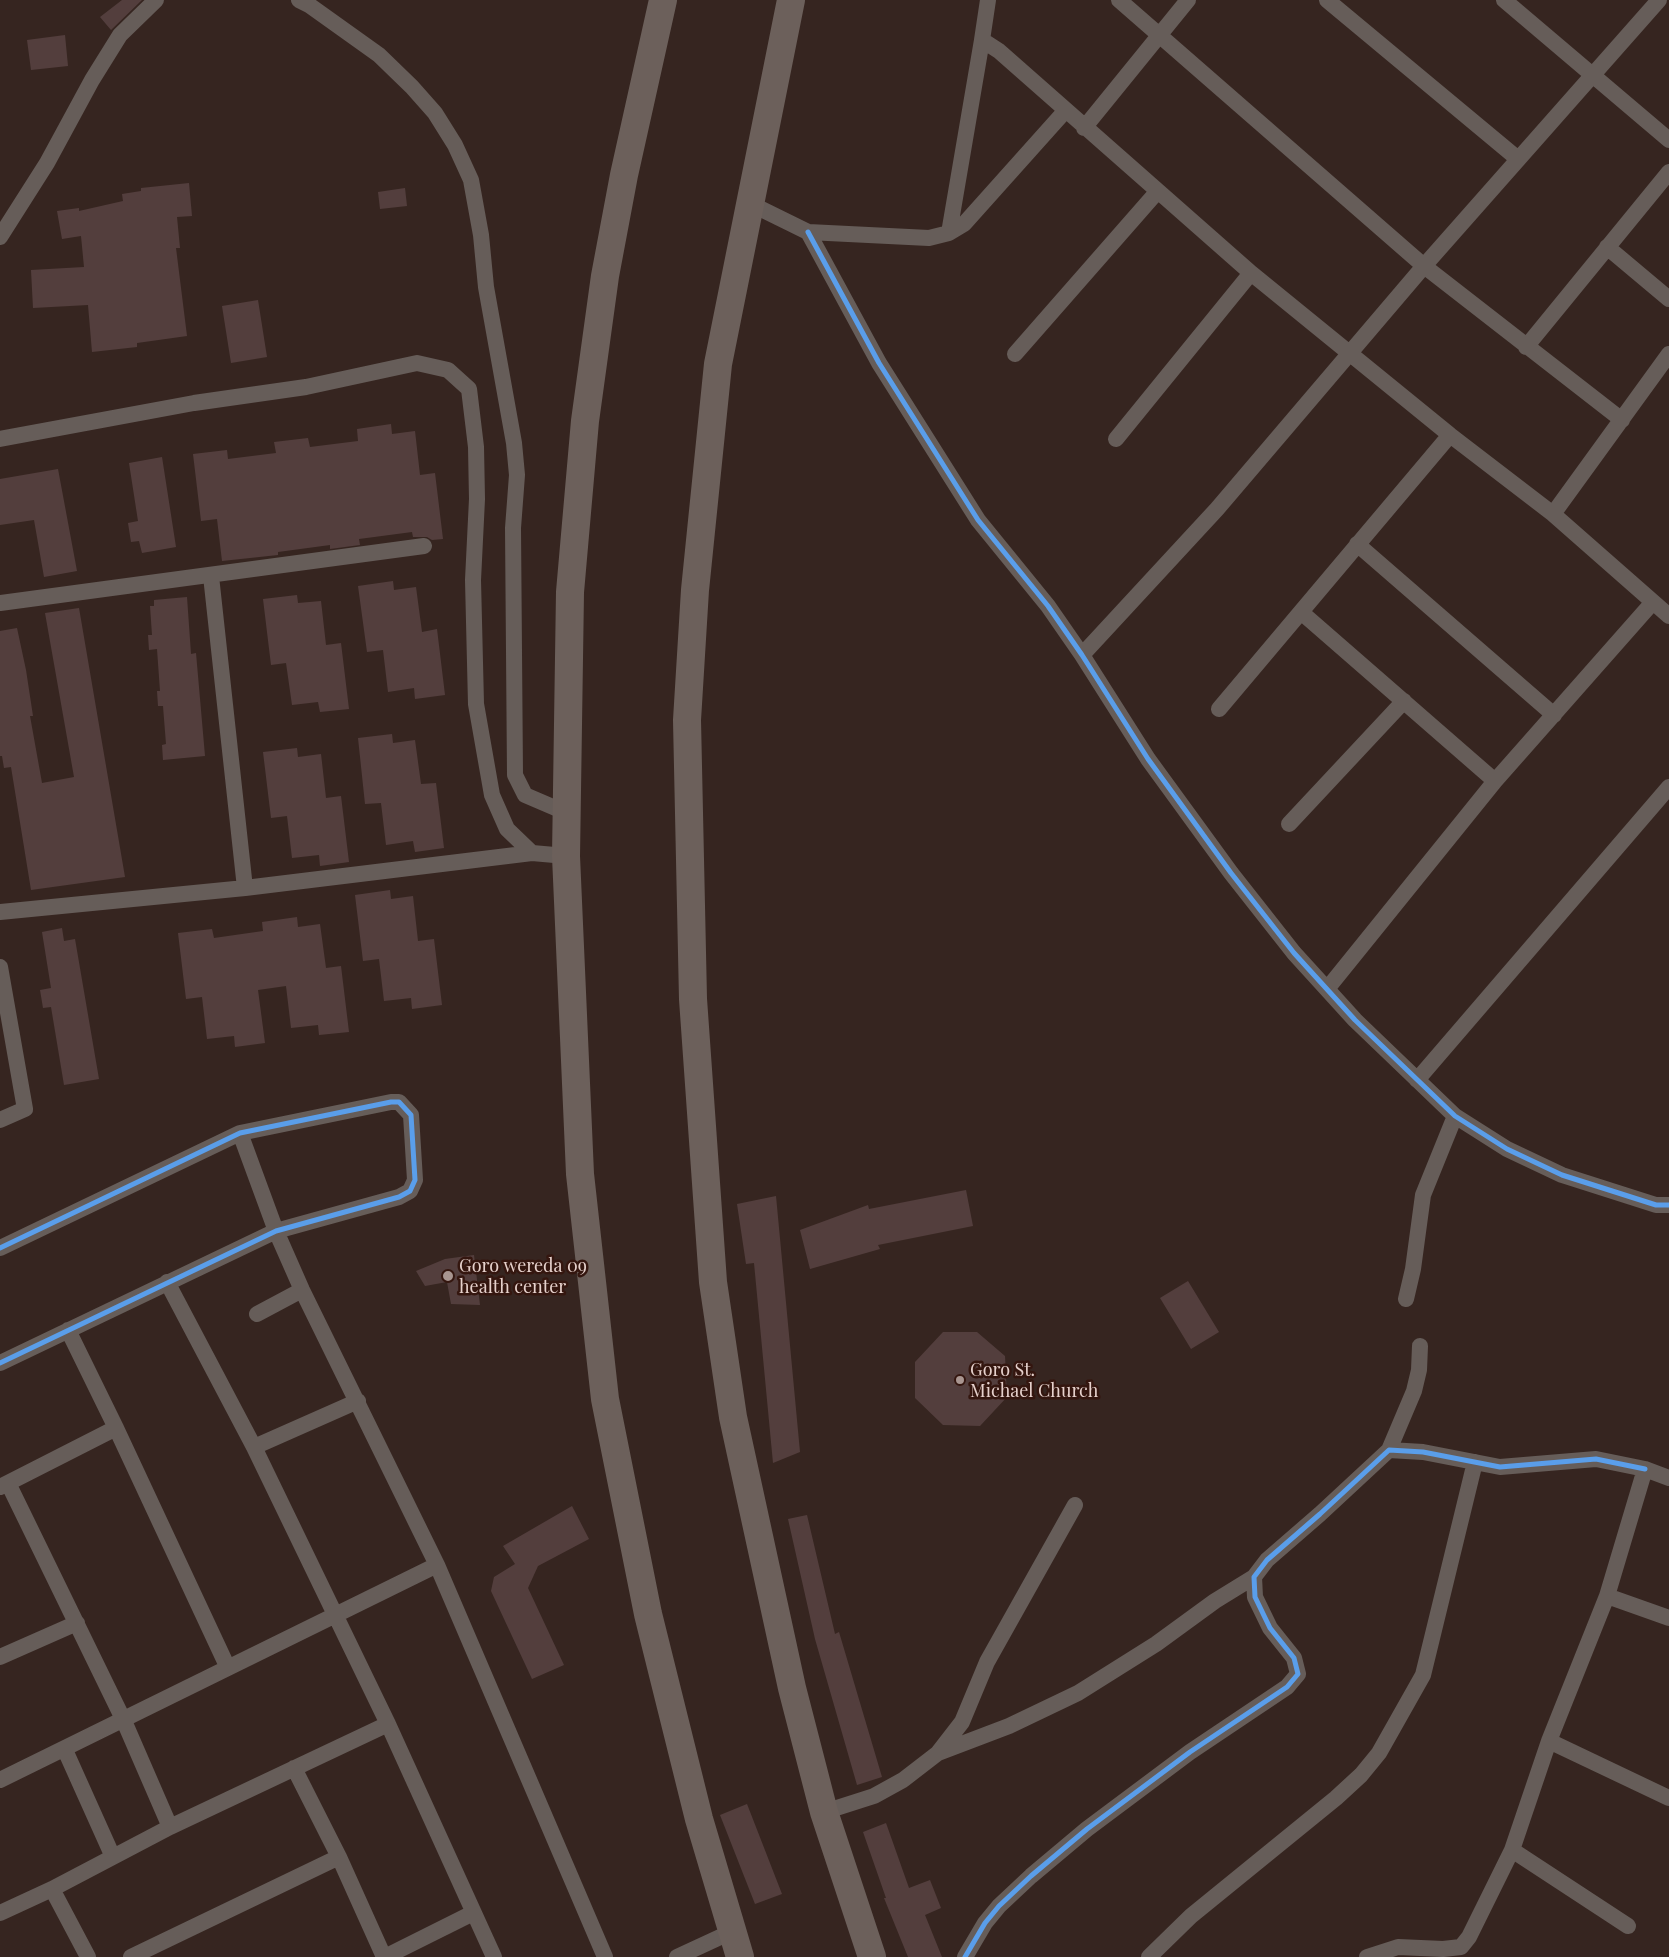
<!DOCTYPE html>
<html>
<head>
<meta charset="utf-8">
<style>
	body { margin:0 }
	canvas { display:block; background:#362520 }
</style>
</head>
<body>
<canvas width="1669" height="1957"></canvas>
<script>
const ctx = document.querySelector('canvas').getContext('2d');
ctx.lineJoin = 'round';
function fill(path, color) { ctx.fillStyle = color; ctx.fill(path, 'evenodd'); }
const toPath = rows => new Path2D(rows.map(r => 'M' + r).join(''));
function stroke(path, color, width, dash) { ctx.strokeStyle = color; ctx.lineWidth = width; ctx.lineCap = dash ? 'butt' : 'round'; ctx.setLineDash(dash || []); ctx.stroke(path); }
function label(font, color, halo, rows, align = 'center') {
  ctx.font = font + ' "Playfair Display",serif'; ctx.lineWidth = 5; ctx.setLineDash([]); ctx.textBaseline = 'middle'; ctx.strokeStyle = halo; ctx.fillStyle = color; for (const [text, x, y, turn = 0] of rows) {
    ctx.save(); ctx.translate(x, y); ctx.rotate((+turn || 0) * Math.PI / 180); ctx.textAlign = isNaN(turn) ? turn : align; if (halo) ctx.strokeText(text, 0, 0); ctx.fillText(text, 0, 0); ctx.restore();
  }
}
const building = toPath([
	[122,0,142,0,111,30,100,17],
	[65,35,68,66,31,70,27,40],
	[189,183,192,216,177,217,180,248,176,248,187,336,137,343,137,347,92,352,88,305,33,308,31,270,84,267,81,236,62,239,57,211,79,208,79,211,123,201,122,194,141,191,141,188],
	[405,188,407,206,380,209,378,192],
	[258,300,267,357,231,363,222,306],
	[391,424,392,434,415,431,420,475,435,473,443,539,432,540,427,537,413,537,412,532,359,539,360,545,330,549,330,545,278,552,278,555,222,561,217,519,201,521,193,454,227,450,228,459,276,453,274,442,308,438,310,447,358,441,357,429],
	[162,457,176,547,142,553,139,541,131,542,128,523,138,521,129,463],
	[58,469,77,571,44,577,34,520,0,525,0,479],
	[393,581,394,590,416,587,422,632,437,629,445,695,415,699,414,688,388,692,383,650,367,652,358,586],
	[297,595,298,603,321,601,326,645,341,643,349,709,320,712,318,702,292,705,286,663,271,665,263,599],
	[187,597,191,654,196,653,205,756,163,760,162,745,166,744,163,706,158,706,157,691,160,691,157,649,149,650,148,635,152,635,150,606,154,606,154,600],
	[79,608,125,877,31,890,11,767,4,768,2,756,0,756,0,631,17,628,26,670,33,716,30,716,42,783,74,777,45,613],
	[392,734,393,743,415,740,421,784,436,783,444,848,415,852,413,841,386,845,381,803,365,804,358,738],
	[297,748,298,757,321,754,326,798,341,796,349,862,320,866,319,855,292,858,287,816,271,818,263,752],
	[390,890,391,899,413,896,418,941,434,939,442,1005,412,1009,411,998,384,1001,379,959,363,961,355,895],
	[297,917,298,927,320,924,326,968,341,966,349,1032,319,1035,318,1025,291,1028,286,986,258,990,265,1043,235,1047,234,1036,207,1039,202,997,186,999,178,933,212,929,214,938,263,931,262,922],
	[62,928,64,941,75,939,99,1079,64,1085,51,1007,43,1008,40,990,51,988,42,932],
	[966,1190,973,1226,878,1245,880,1249,810,1269,800,1230,868,1205,869,1209],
	[776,1196,800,1452,773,1463,754,1263,746,1264,737,1204],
	[474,1255,480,1305,451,1304,447,1282,425,1286,416,1271,445,1259],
	[1188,1281,1219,1332,1191,1349,1160,1298],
	[943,1332,977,1332,1005,1356,1007,1397,980,1426,943,1425,915,1398,915,1362],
	[572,1506,589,1539,538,1566,528,1588,564,1665,532,1679,491,1591,494,1577,515,1564,503,1546],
	[807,1515,835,1634,839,1632,882,1777,857,1785,815,1639,788,1519],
	[747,1804,782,1894,755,1904,720,1815],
	[886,1823,909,1888,930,1880,941,1908,925,1915,942,1957,908,1957,884,1898,886,1898,863,1832]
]);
const minor = toPath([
	[299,0,309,5,379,55,412,87,435,113,455,145,471,180,481,235,486,287,514,443,517,475,513,528,515,775,525,795,567,813],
	[1119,0,1424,266,1622,420],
	[1327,0,1518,159],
	[1504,0,1669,140],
	[1066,110,1251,273,1450,435,1553,514,1669,616],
	[1084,128,1188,0],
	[749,203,808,232,929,238,949,233,964,224,1066,110,999,51,982,40,988,0],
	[808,232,879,363,978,520,1048,606,1082,655,1148,759,1231,873,1294,953,1355,1020,1455,1116,1507,1149,1562,1175,1656,1205,1669,1205],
	[949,233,982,40],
	[0,237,47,163,92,80,120,35,156,0],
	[1607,247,1669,299],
	[1526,347,1669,172],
	[1015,354,1157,192],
	[0,439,194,403,306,387,417,363,448,370,469,389,476,447,477,499,473,580,476,704,492,795,507,829,532,853],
	[1116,439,1251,273],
	[1553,514,1669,354],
	[1357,544,1554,715],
	[211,576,245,888],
	[0,603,424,546],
	[1301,612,1495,781],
	[1082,655,1217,509,1424,266,1659,0],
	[1219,709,1450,435],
	[1289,824,1404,701],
	[0,912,245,888,532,853,566,856],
	[0,967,25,1109,0,1120],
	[1327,989,1495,781,1653,602],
	[1417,1080,1669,787],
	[240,1133,276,1231,302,1290,437,1565,605,1957],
	[0,1248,240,1133,391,1102,399,1102,411,1115,415,1180,410,1191,399,1197,276,1231,0,1363],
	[167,1282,254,1447,388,1724,494,1957],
	[1406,1299,1413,1269,1423,1195,1455,1116],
	[257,1314,302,1290],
	[68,1330,116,1428,228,1668],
	[254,1447,358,1401],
	[1389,1450,1414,1391,1419,1370,1420,1346],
	[8,1483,124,1721,170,1827],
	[0,1487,116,1428],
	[1607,1596,1645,1469,1669,1478],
	[0,1657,77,1623],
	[1549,1741,1669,1798],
	[65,1750,113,1857],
	[938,1753,1009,1726,1078,1693,1156,1644,1215,1601,1254,1577],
	[294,1768,339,1857,384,1957],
	[0,1780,437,1565],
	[824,1812,874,1796,903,1780,938,1753,962,1722,987,1662,1075,1505],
	[1512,1850,1628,1926],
	[52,1889,88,1957],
	[0,1913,52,1889,170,1827,388,1724],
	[131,1957,339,1857],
	[385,1957,473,1913],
	[677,1957,731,1932],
	[965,1957,985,1923,999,1906,1031,1876,1087,1829,1190,1752,1287,1687,1298,1674,1294,1658,1270,1628,1255,1597,1254,1577,1267,1560,1320,1514,1389,1450,1423,1452,1500,1467,1596,1459,1645,1469],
	[1149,1957,1191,1916,1336,1798,1361,1775,1379,1753,1423,1675,1475,1462],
	[1367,1957,1398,1947,1443,1949,1461,1947,1469,1937,1512,1850,1549,1741,1607,1596,1669,1618]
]);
const trunk = toPath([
	[663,0,624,175,605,276,585,421,570,592,566,856,580,1174,605,1399,648,1614,699,1819,740,1957],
	[791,0,718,364,695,590,687,720,693,999,713,1282,733,1417,792,1688,824,1812,872,1957]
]);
const cycleway = toPath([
	[808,232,879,363,978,520,1048,606,1082,655,1148,759,1231,873,1294,953,1355,1020,1455,1116,1507,1149,1562,1175,1656,1205,1669,1205],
	[0,1248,240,1133,391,1102,399,1102,411,1115,415,1180,410,1191,399,1197,276,1231,0,1363],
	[965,1957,985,1923,999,1906,1031,1876,1087,1829,1190,1752,1287,1687,1298,1674,1294,1658,1270,1628,1255,1597,1254,1577,1267,1560,1320,1514,1389,1450,1423,1452,1500,1467,1596,1459,1645,1469]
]);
const markers = [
	[448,1276,6,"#a89590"],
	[960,1380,5,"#a89590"]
];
const poiNames = [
	["Goro wereda 09",459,1266],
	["health center",459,1287],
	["Goro St.",970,1370],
	["Michael Church",970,1391]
];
fill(building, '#533e3d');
stroke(minor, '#665d59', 16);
stroke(trunk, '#6c605b', 28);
stroke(cycleway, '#5a9eea', 5);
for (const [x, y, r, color] of markers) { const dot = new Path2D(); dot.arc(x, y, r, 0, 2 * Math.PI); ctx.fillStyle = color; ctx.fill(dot); stroke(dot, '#34160f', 2); }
label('18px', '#e6d1cc', '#34160f', poiNames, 'left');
</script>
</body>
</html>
